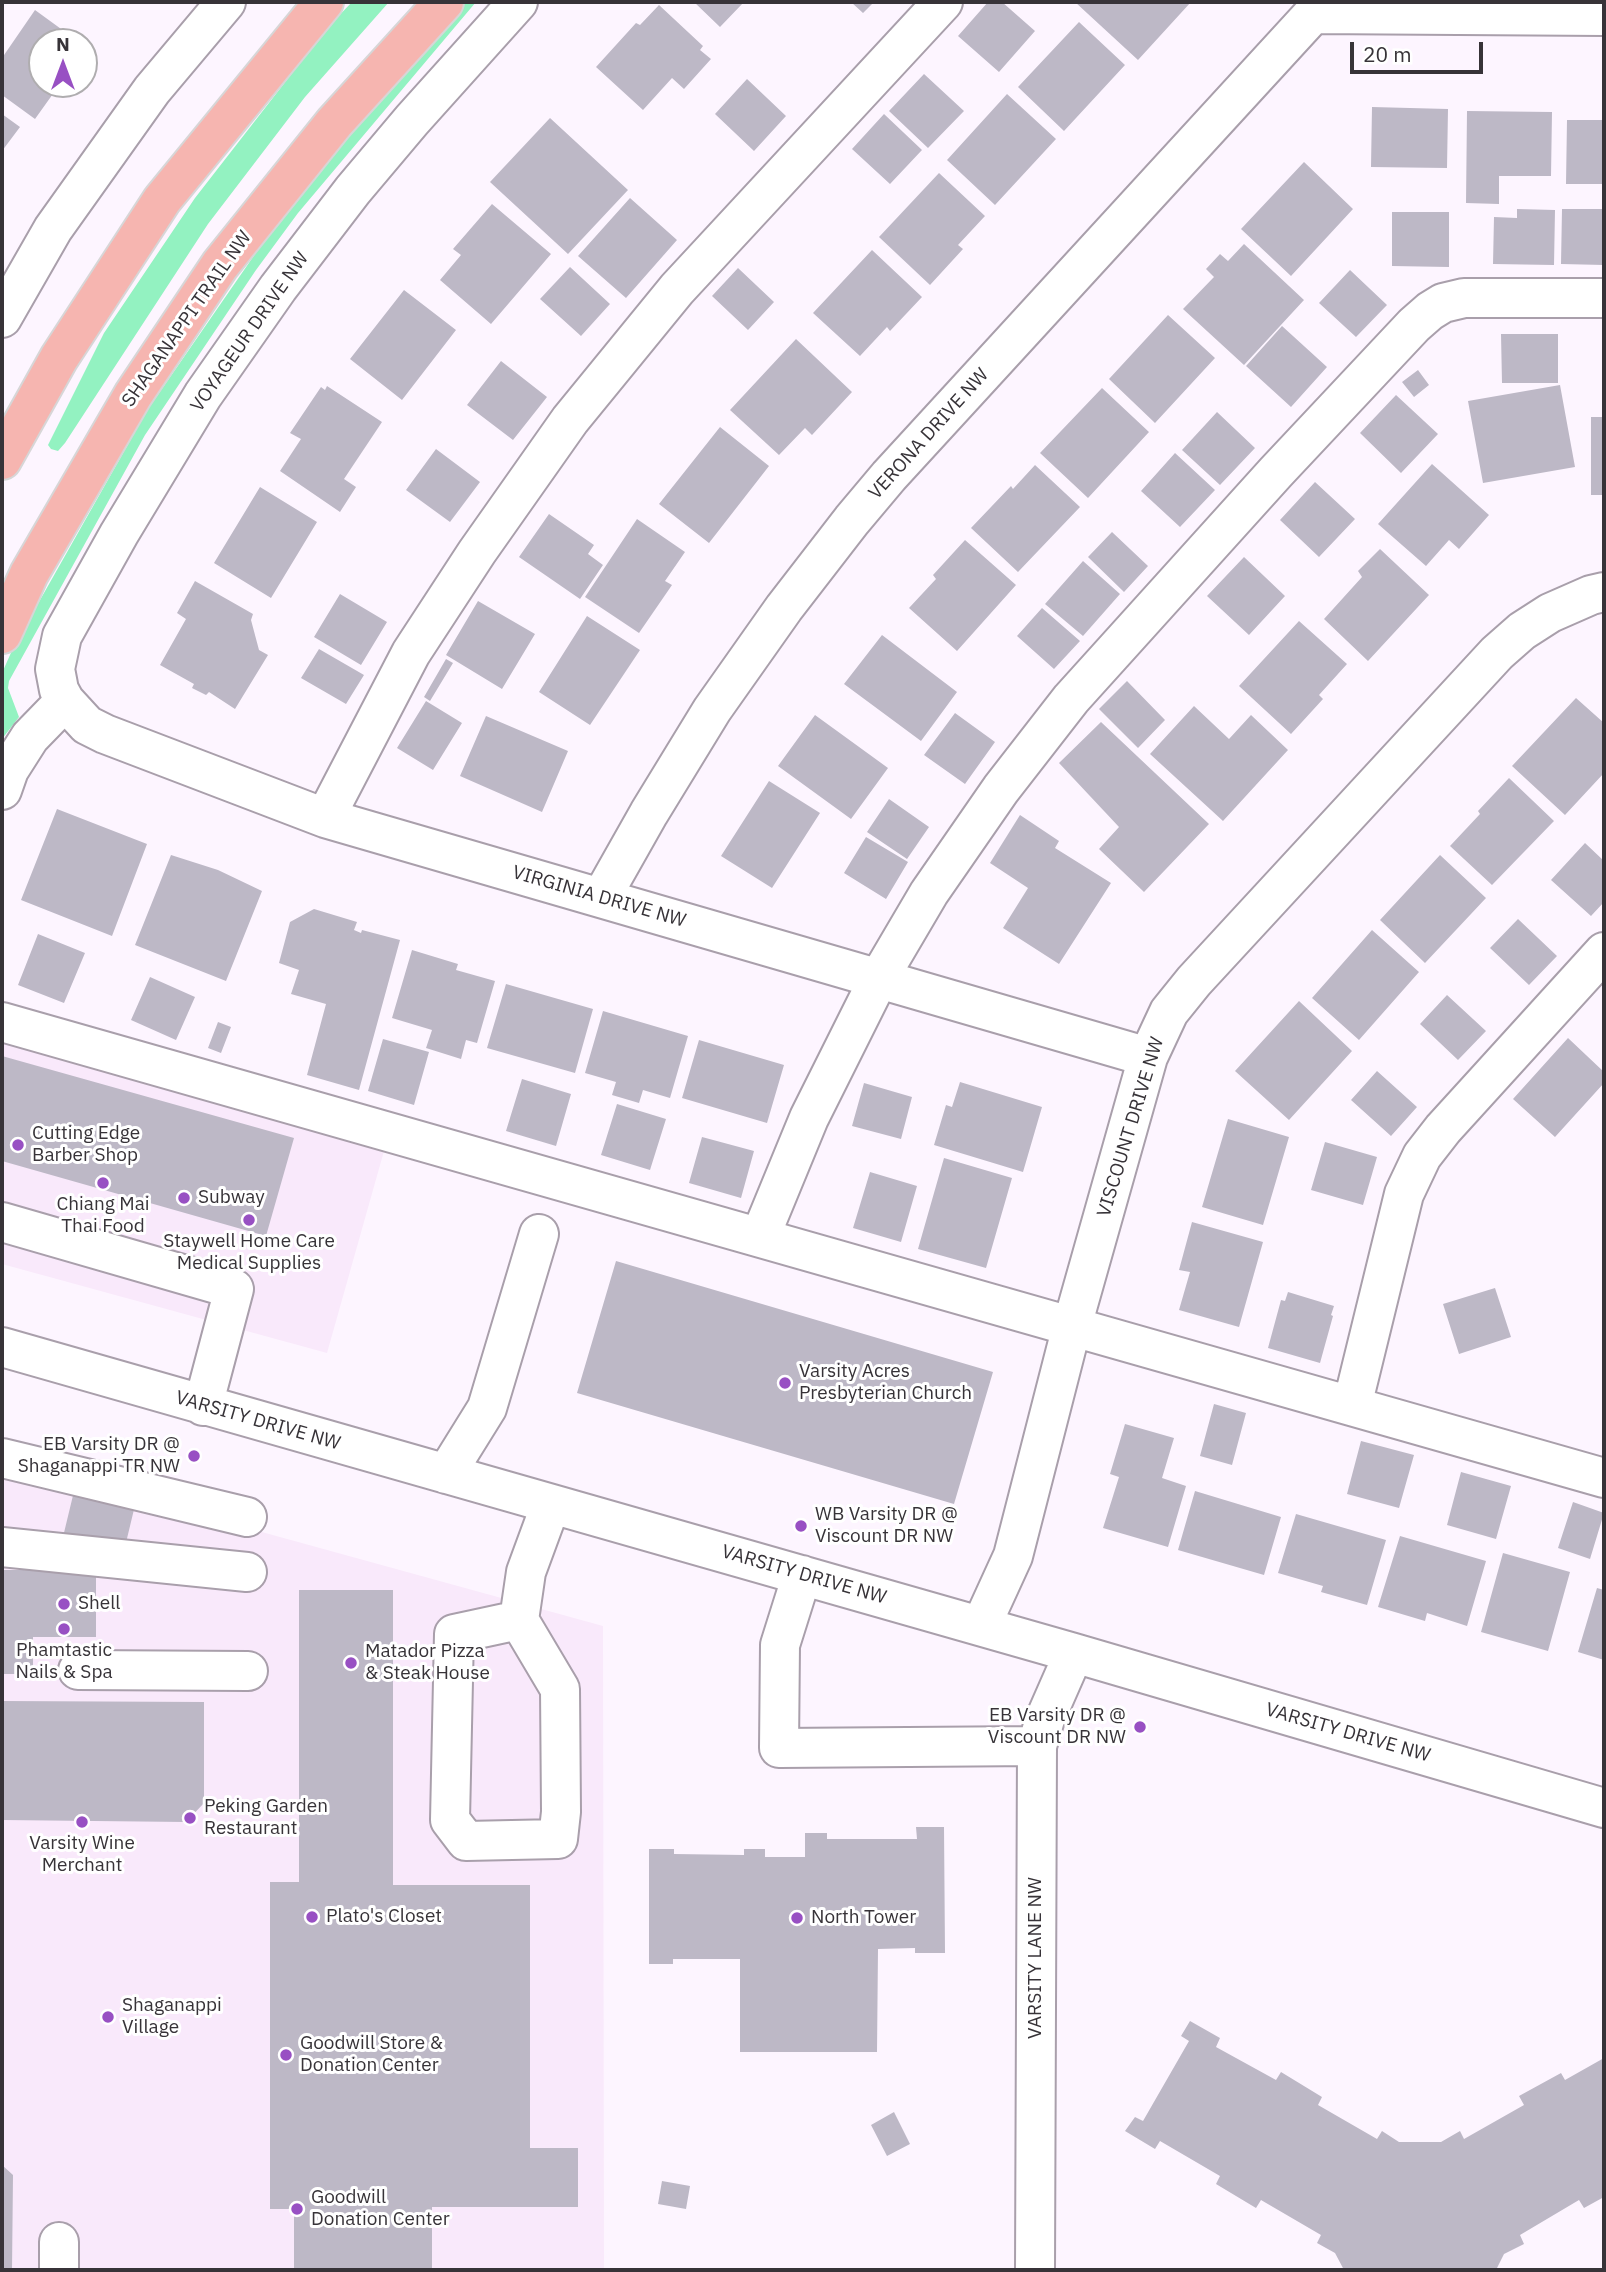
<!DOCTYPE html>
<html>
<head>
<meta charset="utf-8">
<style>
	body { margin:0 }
	#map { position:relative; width:1606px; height:2272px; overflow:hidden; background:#fdf5ff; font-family:"IBM Plex Sans",sans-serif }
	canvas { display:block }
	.frame { position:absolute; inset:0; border:4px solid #373338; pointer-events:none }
	.north { position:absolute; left:28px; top:28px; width:70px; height:70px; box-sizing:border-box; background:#fff; border:2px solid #afadaf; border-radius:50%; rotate:0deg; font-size:19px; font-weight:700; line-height:28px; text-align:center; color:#373338 }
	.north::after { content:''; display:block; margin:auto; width:24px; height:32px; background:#9850c3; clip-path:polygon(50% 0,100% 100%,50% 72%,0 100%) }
	.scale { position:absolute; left:1350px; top:42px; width:133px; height:32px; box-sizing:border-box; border:4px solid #373338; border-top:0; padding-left:9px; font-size:21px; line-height:24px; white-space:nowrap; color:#373338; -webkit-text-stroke:5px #fff; paint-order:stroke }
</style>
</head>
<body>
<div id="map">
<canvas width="1606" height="2272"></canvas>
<div class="frame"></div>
<div class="north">N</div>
<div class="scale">20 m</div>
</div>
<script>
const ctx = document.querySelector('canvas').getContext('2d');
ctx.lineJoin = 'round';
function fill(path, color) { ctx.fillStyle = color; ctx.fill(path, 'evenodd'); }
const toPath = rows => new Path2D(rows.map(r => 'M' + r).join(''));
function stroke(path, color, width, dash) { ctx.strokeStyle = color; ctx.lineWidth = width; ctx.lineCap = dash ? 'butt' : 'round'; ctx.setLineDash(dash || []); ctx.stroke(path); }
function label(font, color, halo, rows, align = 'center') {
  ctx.font = font + ' "IBM Plex Sans",sans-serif'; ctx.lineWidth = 6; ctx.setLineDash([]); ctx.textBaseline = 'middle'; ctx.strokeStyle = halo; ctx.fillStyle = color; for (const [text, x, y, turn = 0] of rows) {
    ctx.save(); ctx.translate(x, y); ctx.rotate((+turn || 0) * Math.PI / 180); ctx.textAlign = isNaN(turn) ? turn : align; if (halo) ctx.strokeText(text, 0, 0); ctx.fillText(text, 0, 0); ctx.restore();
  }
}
const built = toPath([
	[2,1041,323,1129,384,1151,327,1353,2,1264],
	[2,1462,142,1499,603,1626,604,2270,2,2270]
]);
const green = toPath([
	[352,2,389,2,305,97,208,224,65,443,58,451,51,449,48,445,104,333,195,198,328,27],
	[460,2,476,2,298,213,256,270,145,435,9,681,8,688,19,717,2,739,2,673,14,646,148,409,291,202]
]);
const building = toPath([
	[694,2,744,2,720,27],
	[851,2,874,2,863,13],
	[988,2,1002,2,1035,31,999,72,958,36],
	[1075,2,1191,2,1138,60],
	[659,5,703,46,700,50,711,59,684,89,672,78,643,110,596,67,636,23,640,25],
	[35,10,79,42,42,42,42,84,60,84,35,119,2,95,2,58],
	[1079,22,1125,65,1064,131,1018,87],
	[924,74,964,111,928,148,889,111],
	[747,79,786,116,754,151,715,114],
	[1007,94,1056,139,995,205,947,160],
	[1372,107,1448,109,1447,168,1371,167],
	[1467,111,1552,112,1551,176,1499,176,1499,204,1466,203],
	[2,114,20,127,2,151],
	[884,114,922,150,890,184,852,149],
	[550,118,628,190,568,254,490,182],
	[1567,120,1604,120,1604,184,1566,184],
	[1304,162,1353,209,1291,276,1241,229],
	[939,173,985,216,958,245,963,249,930,285,879,237],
	[630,198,677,240,626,298,578,256],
	[492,204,551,254,491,324,440,280,461,255,453,249],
	[1517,209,1555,210,1554,265,1493,264,1494,217,1517,218],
	[1562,209,1604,209,1604,265,1561,264],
	[1392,212,1449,212,1449,267,1392,266],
	[1244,244,1304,300,1244,365,1183,309,1214,277,1206,269,1220,254,1228,261],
	[872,250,922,297,890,331,887,327,860,356,813,313],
	[570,267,610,304,581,336,540,299],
	[738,268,774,302,748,330,712,296],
	[1350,270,1387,305,1356,337,1319,303],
	[404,290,456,330,402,400,350,359],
	[1168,315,1215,358,1155,423,1109,379],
	[1282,326,1327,367,1291,407,1246,366],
	[1501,334,1558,334,1558,383,1502,383],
	[796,339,852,392,812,435,805,428,779,455,730,410],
	[501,361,547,397,513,440,467,405],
	[1418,370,1429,385,1414,397,1402,382],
	[1560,385,1575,467,1483,483,1468,401],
	[327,386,382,422,344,479,356,487,340,512,280,471,301,439,290,433,321,387,325,390],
	[1102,388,1149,432,1088,498,1040,453],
	[1396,395,1438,434,1401,473,1360,433],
	[1217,412,1255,448,1220,485,1182,450],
	[1591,417,1604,417,1604,495,1591,495],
	[720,427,769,466,709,543,659,504],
	[436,449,480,482,450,522,406,490],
	[1175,453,1215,490,1180,527,1141,491],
	[1432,464,1489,515,1459,549,1449,540,1426,566,1378,524],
	[1035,465,1080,507,1018,572,971,528,1011,486,1013,489],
	[1315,482,1355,519,1319,557,1280,520],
	[260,487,317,522,271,598,214,563],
	[549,514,594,545,588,554,603,565,580,599,519,557],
	[637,519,685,552,665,581,672,585,639,633,585,597],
	[1112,532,1148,566,1124,592,1088,557],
	[965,540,1016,585,957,651,909,608,936,579,933,575],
	[1380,549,1429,595,1368,661,1324,619,1362,577,1358,571],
	[1244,557,1285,596,1249,635,1207,596],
	[1083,561,1120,594,1083,636,1045,604],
	[195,581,253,614,251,620,259,650,268,655,235,709,209,692,206,695,192,688,194,684,160,665,186,619,177,613],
	[340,594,387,622,361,665,314,637],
	[478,601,535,634,502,689,446,655],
	[1042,608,1080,641,1054,669,1017,636],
	[587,616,640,650,590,725,539,692],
	[1299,621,1347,664,1319,695,1323,699,1291,734,1239,686],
	[882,635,957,692,921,741,844,684],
	[319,649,364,675,346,704,301,678],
	[446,659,453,663,430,701,424,697],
	[1127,681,1165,720,1138,748,1099,709],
	[1576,698,1604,723,1604,773,1565,815,1512,766],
	[426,701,462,723,433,770,397,748],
	[1194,706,1229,739,1251,715,1288,750,1223,821,1150,754],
	[955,713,995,742,965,784,924,755],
	[815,715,888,768,851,819,778,766],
	[486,716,568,751,542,812,460,776],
	[1101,722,1209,824,1144,892,1099,849,1119,827,1059,763],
	[1509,778,1554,821,1492,885,1450,846,1480,814,1478,811],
	[769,781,820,813,772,888,721,856],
	[889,799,929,827,907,859,867,832],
	[57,809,147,844,112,936,21,900],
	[1020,815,1059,841,1055,848,1111,883,1059,964,1003,928,1028,888,990,863],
	[866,837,908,862,886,899,844,873],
	[1585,843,1604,861,1604,902,1591,916,1551,880],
	[171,855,218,870,262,891,226,981,135,945],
	[1440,855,1486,898,1425,963,1380,920],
	[314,909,357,922,354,930,361,933,362,930,400,940,359,1090,307,1075,326,1004,291,994,299,970,279,963,290,922],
	[1518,919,1557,956,1529,985,1490,948],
	[1372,930,1419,972,1359,1040,1312,998],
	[38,934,85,953,64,1003,18,985],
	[412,950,458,964,456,970,495,981,477,1043,466,1040,461,1059,426,1048,432,1030,392,1018],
	[150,977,195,997,176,1040,131,1020],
	[506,984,593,1009,575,1073,487,1048],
	[1447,995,1486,1031,1458,1060,1420,1024],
	[1299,1001,1352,1051,1289,1120,1235,1071],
	[603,1011,688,1036,670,1098,643,1090,639,1103,612,1095,616,1082,585,1073],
	[218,1022,231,1027,221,1053,208,1048],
	[1568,1038,1604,1072,1604,1083,1555,1137,1513,1099],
	[383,1039,429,1052,414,1105,368,1091],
	[699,1040,784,1065,767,1123,682,1098],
	[2,1056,294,1138,266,1236,2,1161],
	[1377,1071,1417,1107,1391,1136,1351,1100],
	[522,1079,571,1094,556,1146,506,1131],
	[960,1082,1042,1107,1023,1172,934,1145,946,1105,952,1107],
	[864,1083,912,1097,901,1139,852,1126],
	[617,1104,666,1119,650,1170,601,1155],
	[1228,1119,1289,1137,1263,1225,1202,1207],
	[702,1137,754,1151,741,1198,689,1183],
	[1325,1142,1377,1157,1363,1205,1311,1190],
	[944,1158,1012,1178,986,1268,918,1249],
	[870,1172,917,1186,901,1242,853,1228],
	[1192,1222,1263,1242,1239,1327,1179,1310,1190,1272,1179,1270],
	[616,1261,993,1372,954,1504,577,1393],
	[1495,1288,1511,1337,1459,1354,1443,1304],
	[1288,1292,1334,1306,1331,1315,1333,1316,1320,1363,1268,1348,1281,1300,1285,1301],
	[1214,1404,1246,1413,1232,1465,1200,1456],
	[1125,1424,1174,1438,1162,1478,1186,1486,1168,1547,1103,1528,1119,1477,1110,1474],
	[1361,1441,1414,1455,1399,1508,1347,1494],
	[1461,1472,1511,1486,1496,1539,1447,1525],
	[76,1483,137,1497,123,1555,62,1541],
	[1195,1491,1281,1517,1264,1575,1178,1550],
	[1573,1502,1604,1513,1590,1559,1558,1548],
	[1296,1514,1386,1540,1367,1605,1321,1592,1323,1586,1278,1573],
	[1400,1536,1486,1561,1467,1626,1427,1613,1425,1621,1378,1607],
	[1503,1553,1570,1572,1548,1651,1481,1632],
	[96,1567,96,1637,33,1637,33,1674,2,1674,2,1570,61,1570],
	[1597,1588,1604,1590,1604,1660,1578,1652],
	[299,1590,393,1590,393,1885,530,1885,530,2148,578,2148,578,2207,432,2207,432,2270,294,2270,294,2209,270,2209,270,1882,299,1882],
	[2,1701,204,1702,204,1803,186,1822,2,1820],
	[916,1827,944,1827,945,1953,915,1953,915,1948,878,1949,877,2052,740,2052,740,1959,673,1959,673,1964,649,1964,649,1849,674,1849,674,1854,744,1855,744,1849,765,1849,765,1857,805,1857,805,1833,827,1833,827,1839,917,1839],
	[1190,2021,1220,2038,1216,2047,1276,2080,1281,2072,1322,2097,1318,2105,1377,2139,1382,2131,1399,2142,1441,2142,1460,2131,1464,2139,1524,2105,1519,2096,1561,2073,1565,2080,1604,2058,1604,2197,1584,2208,1579,2200,1520,2235,1524,2244,1504,2254,1496,2270,1344,2270,1335,2253,1317,2243,1321,2235,1261,2200,1256,2208,1216,2184,1220,2176,1160,2141,1155,2149,1125,2131,1135,2117,1143,2121,1189,2041,1181,2036],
	[894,2112,910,2144,887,2156,871,2125],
	[2,2165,13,2175,12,2270,2,2270],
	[662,2181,690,2186,686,2209,658,2204]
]);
const minor = toPath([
	[518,2,412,120,353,190,278,288,203,395,119,534,62,636,55,669,59,690,65,701,87,725,105,734,325,818,1148,1057],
	[1313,14,1604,16],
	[2,318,53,229,152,90,226,2],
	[2,790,9,770,30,737,65,701],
	[325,818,411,653,477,552,570,420,677,289,943,2],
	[601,898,649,813,712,710,784,608,852,520,889,476,1324,2],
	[2,1022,1604,1478],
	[2,1222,234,1289,203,1406],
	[760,1237,809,1118,879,978,929,893,1001,789,1071,699,1276,472,1414,325,1430,311,1443,303,1464,298,1604,298],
	[2,1347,1074,1653,1604,1808],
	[1352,1406,1404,1194,1422,1156,1443,1129,1604,952],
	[2,1458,247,1517],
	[446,1474,487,1408,539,1234],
	[2,1547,247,1572],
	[802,1575,780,1645,779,1748,1037,1746],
	[519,1620,454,1634,450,1820,466,1841,558,1839,561,1812,560,1689,519,1620,526,1572,551,1504],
	[981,1626,1013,1556,1072,1326,1148,1057,1169,1012,1194,981,1497,653,1522,631,1550,613,1591,595,1604,592],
	[78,1670,248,1671],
	[59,2242,59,2270],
	[1035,2270,1037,1746,1045,1719,1074,1653]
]);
const major = toPath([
	[2,460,59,358,162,200,324,2],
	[2,634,29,574,133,395,220,265,334,123,444,2]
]);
const markers = [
	[18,1145,7,"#9850c3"],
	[103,1183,7,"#9850c3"],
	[184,1198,7,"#9850c3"],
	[249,1220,7,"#9850c3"],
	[785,1383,7,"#9850c3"],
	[194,1456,7,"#9850c3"],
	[801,1526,7,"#9850c3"],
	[64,1604,7,"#9850c3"],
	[64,1629,7,"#9850c3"],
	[351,1663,7,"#9850c3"],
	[1140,1727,7,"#9850c3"],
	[190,1818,7,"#9850c3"],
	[82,1822,7,"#9850c3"],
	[312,1917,7,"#9850c3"],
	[797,1918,7,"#9850c3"],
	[108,2017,7,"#9850c3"],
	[286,2055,7,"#9850c3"],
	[297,2209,7,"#9850c3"]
];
const streetNames = [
	["SHAGANAPPI TRAIL NW",187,319,-55],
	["VOYAGEUR DRIVE NW",250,332,-55],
	["VERONA DRIVE NW",929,434,-48],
	["VIRGINIA DRIVE NW",599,897,16],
	["VISCOUNT DRIVE NW",1131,1127,-73],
	["VARSITY DRIVE NW",258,1421,16],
	["VARSITY DRIVE NW",804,1575,16],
	["VARSITY DRIVE NW",1348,1733,16],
	["VARSITY LANE NW",1036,1958,-90]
];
const poiNames = [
	["Cutting Edge",32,1134],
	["Barber Shop",32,1156],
	["Subway",198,1198],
	["Chiang Mai",103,1205,"center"],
	["Thai Food",103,1227,"center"],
	["Staywell Home Care",249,1242,"center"],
	["Medical Supplies",249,1264,"center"],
	["Varsity Acres",799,1372],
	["Presbyterian Church",799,1394],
	["EB Varsity DR @",180,1445,"right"],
	["Shaganappi TR NW",180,1467,"right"],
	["WB Varsity DR @",815,1515],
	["Viscount DR NW",815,1537],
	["Shell",78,1604],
	["Phamtastic",64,1651,"center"],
	["Nails & Spa",64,1673,"center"],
	["Matador Pizza",365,1652],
	["& Steak House",365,1674],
	["EB Varsity DR @",1126,1716,"right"],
	["Viscount DR NW",1126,1738,"right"],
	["Peking Garden",204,1807],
	["Restaurant",204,1829],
	["Varsity Wine",82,1844,"center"],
	["Merchant",82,1866,"center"],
	["Plato's Closet",326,1917],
	["North Tower",811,1918],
	["Shaganappi",122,2006],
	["Village",122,2028],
	["Goodwill Store &",300,2044],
	["Donation Center",300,2066],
	["Goodwill",311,2198],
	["Donation Center",311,2220]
];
fill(built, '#f9e9fb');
fill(green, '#93f2c1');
fill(building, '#bdb8c6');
stroke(minor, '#a99fab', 42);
stroke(major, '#d7d6d7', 42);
stroke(minor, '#fff', 38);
stroke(major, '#f6b5b0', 38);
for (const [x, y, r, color] of markers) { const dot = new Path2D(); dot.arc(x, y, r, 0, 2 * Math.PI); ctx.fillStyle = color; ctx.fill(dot); stroke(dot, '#fff', 2.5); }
label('19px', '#373338', '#fff', streetNames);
label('19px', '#373338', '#fff', poiNames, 'left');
</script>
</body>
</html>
